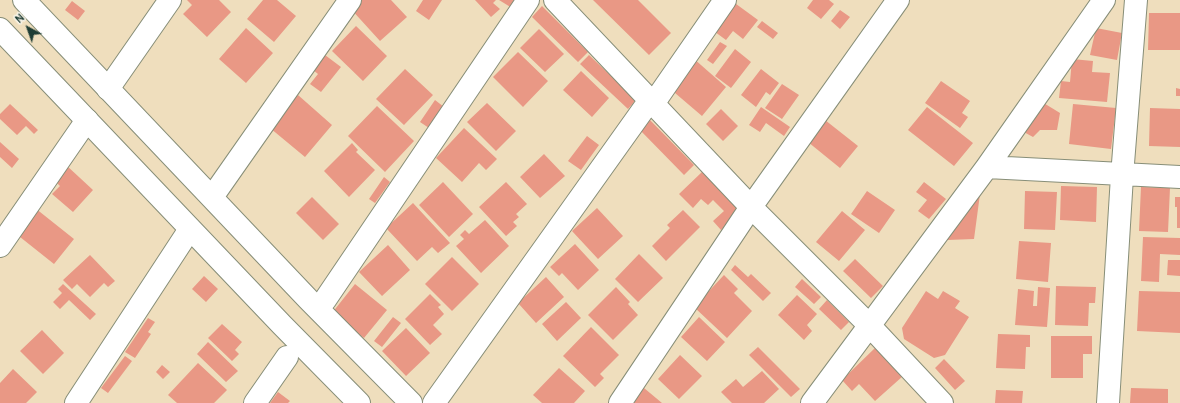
<!DOCTYPE html>
<html>
<head>
<meta charset="utf-8">
<style>
	body { margin:0 }
	#map { position:relative; width:1180px; height:403px; overflow:hidden; background:#efdebd; font-family:Pangolin,sans-serif }
	canvas { display:block }
	.north { position:absolute; left:8px; top:8px; width:40px; height:40px; -webkit-text-stroke:3px #fbf7ec; paint-order:stroke; rotate:319deg; font-size:11px; font-weight:700; line-height:16px; text-align:center; color:#1f3d34 }
	.north::after { content:''; display:block; margin:auto; width:14px; height:18px; background:#1f3d34; clip-path:polygon(50% 0,100% 100%,50% 72%,0 100%) }
</style>
</head>
<body>
<div id="map">
<canvas width="1180" height="403"></canvas>
<div class="north">N</div>
</div>
<script>
const ctx = document.querySelector('canvas').getContext('2d');
ctx.lineJoin = 'round';
function fill(path, color) { ctx.fillStyle = color; ctx.fill(path, 'evenodd'); }
const toPath = rows => new Path2D(rows.map(r => 'M' + r).join(''));
function stroke(path, color, width, dash) { ctx.strokeStyle = color; ctx.lineWidth = width; ctx.lineCap = dash ? 'butt' : 'round'; ctx.setLineDash(dash || []); ctx.stroke(path); }
const building = toPath([
	[187,0,219,0,231,12,207,37,183,14,192,5],
	[263,0,277,0,296,16,274,42,247,19],
	[359,0,391,0,407,17,380,41,350,8],
	[423,0,442,0,429,20,416,11],
	[475,0,496,0,493,3,500,9,491,17],
	[499,0,517,0,512,8],
	[593,0,638,0,671,33,649,55],
	[813,0,829,0,834,4,821,19,807,8],
	[72,1,85,11,78,20,65,10],
	[732,1,758,20,743,39,733,31,726,40,711,29],
	[542,6,588,52,578,62,532,17],
	[840,10,850,17,840,29,831,21],
	[1149,13,1180,13,1180,50,1148,50],
	[762,21,778,33,773,39,757,27],
	[356,26,387,56,363,81,332,51],
	[246,28,273,53,246,83,219,59],
	[1096,28,1122,33,1117,60,1090,55],
	[539,29,564,54,545,72,520,48],
	[720,42,727,46,713,64,707,60],
	[735,49,751,62,731,88,715,76],
	[518,52,548,81,523,107,493,77],
	[325,55,341,67,321,92,310,84,318,74,313,70],
	[589,55,636,100,628,109,580,64],
	[693,58,726,87,702,116,668,87],
	[1072,59,1093,61,1092,72,1110,73,1107,102,1059,98,1061,81,1070,82],
	[405,69,433,95,404,125,376,99],
	[761,69,779,83,770,95,766,92,756,107,741,95],
	[581,71,609,98,592,117,563,90],
	[941,81,970,101,962,113,968,117,960,128,925,103],
	[782,84,799,95,782,119,765,108],
	[1176,88,1180,89,1180,96,1176,96],
	[298,95,332,125,305,157,270,128],
	[435,100,444,107,429,128,420,122],
	[1042,102,1060,113,1057,130,1040,130,1033,137,1022,131],
	[487,103,516,131,496,151,467,122],
	[10,104,38,130,34,134,26,126,17,135,0,119,0,114],
	[1073,104,1116,108,1111,149,1069,144],
	[377,106,414,141,385,172,348,136],
	[761,107,790,127,784,136,766,123,760,132,749,125],
	[927,107,973,143,954,166,908,130],
	[1150,108,1180,109,1180,147,1149,146],
	[721,109,738,126,723,141,706,124],
	[649,119,694,165,684,175,639,129],
	[825,120,858,146,840,168,808,142],
	[464,128,497,159,486,170,479,163,462,182,436,158],
	[587,136,599,145,581,170,568,161],
	[0,142,19,159,12,168,0,157],
	[352,143,358,150,356,152,375,170,349,197,324,171],
	[544,154,565,176,540,198,520,177],
	[66,165,93,190,73,212,52,194,60,186,53,179],
	[702,172,741,211,721,230,713,221,724,211,713,200,708,205,701,199,693,208,679,194],
	[384,177,390,182,375,203,369,199],
	[443,182,473,214,449,237,419,205],
	[506,182,527,204,516,214,519,217,513,222,517,226,506,236,479,207],
	[924,182,946,199,929,219,918,211,927,200,916,192],
	[1061,186,1097,187,1096,222,1060,220],
	[1141,187,1170,188,1168,232,1139,231],
	[867,191,895,210,879,233,851,214],
	[1025,191,1057,192,1055,230,1024,229],
	[974,193,980,194,974,239,947,240],
	[312,197,339,224,323,240,296,213],
	[1175,197,1180,197,1180,228,1177,228,1177,207,1175,207],
	[413,203,450,243,438,253,432,247,417,261,386,228],
	[35,208,74,239,54,264,15,233],
	[597,208,623,236,598,259,572,231],
	[683,210,700,227,666,261,652,246,670,228,667,225],
	[842,211,865,230,839,261,816,242],
	[485,220,509,246,481,273,456,246,464,239,460,235,465,230,469,234],
	[1143,237,1180,238,1180,255,1160,254,1159,282,1141,281],
	[1019,241,1051,243,1048,282,1016,279],
	[575,244,599,270,578,290,562,273,559,276,550,267],
	[388,245,410,270,382,296,359,272],
	[639,254,663,278,638,302,615,279],
	[90,255,115,281,108,287,104,283,90,297,77,284,72,289,63,280],
	[452,257,479,284,452,311,425,284],
	[855,259,883,286,871,298,843,271],
	[1168,260,1180,260,1180,276,1167,275],
	[735,265,748,277,751,274,771,293,763,301,731,270],
	[724,275,738,289,734,293,752,311,727,338,694,307],
	[204,276,218,289,206,302,192,289],
	[546,277,564,297,536,323,518,303],
	[802,279,821,297,814,304,795,287],
	[63,284,96,314,90,320,69,300,60,309,53,302,62,293,58,289],
	[355,284,387,310,364,338,332,313],
	[1056,286,1096,287,1095,303,1089,303,1088,326,1055,325],
	[616,287,630,302,628,304,638,315,613,340,588,315],
	[1038,287,1050,288,1047,327,1015,325,1018,289,1034,291,1033,306,1037,306],
	[926,291,938,299,943,291,960,301,955,308,969,317,945,355,934,358,904,339,902,328],
	[1139,291,1180,292,1180,333,1137,331],
	[430,294,441,305,438,307,444,314,433,325,442,334,430,345,405,319],
	[797,295,817,314,807,325,812,331,804,340,778,315],
	[827,300,849,322,841,330,819,309],
	[566,302,581,318,557,341,542,324],
	[393,317,401,323,382,347,374,341],
	[699,317,725,342,707,361,681,337],
	[148,318,155,322,148,332,151,334,135,358,125,352],
	[222,324,242,342,235,350,239,354,232,361,208,338],
	[591,327,619,355,600,374,604,378,595,387,563,356],
	[406,328,430,353,406,376,382,351],
	[42,330,64,353,43,374,20,351],
	[998,334,1030,335,1030,347,1026,347,1025,369,996,368],
	[1051,336,1092,336,1092,354,1083,354,1083,378,1051,378],
	[208,342,238,371,226,382,197,354],
	[758,347,800,389,791,397,749,355],
	[876,347,903,376,875,401,859,384,852,391,842,380],
	[680,355,702,376,679,399,658,379],
	[125,356,132,361,108,393,101,388],
	[944,359,965,381,955,390,935,368],
	[198,363,227,390,214,403,177,403,168,395],
	[162,365,170,372,163,379,156,372],
	[559,368,585,391,574,403,542,403,533,395],
	[13,369,37,392,26,403,0,403,0,383],
	[762,371,779,389,764,403,732,403,721,392,736,379,743,387],
	[644,388,662,403,632,403],
	[1131,388,1168,389,1168,403,1130,403],
	[996,390,1023,391,1022,403,995,403],
	[278,392,290,401,288,403,270,403]
]);
const minor = toPath([
	[555,0,751,207,869,325,942,403],
	[108,89,170,0],
	[653,104,725,0],
	[987,167,1104,0],
	[217,190,350,0],
	[0,246,87,120],
	[325,300,528,0],
	[76,403,186,235],
	[255,403,287,357],
	[434,403,650,100],
	[620,403,751,207,898,0],
	[812,403,987,167,1180,177],
	[1108,403,1122,176,1136,0]
]);
const major = toPath([
	[24,0,308,299,411,403],
	[0,29,282,325,359,403]
]);
fill(building, '#e99885');
stroke(minor, '#878e78', 24);
stroke(major, '#878e78', 24);
stroke(minor, '#fff', 22);
stroke(major, '#fff', 22);
</script>
</body>
</html>
